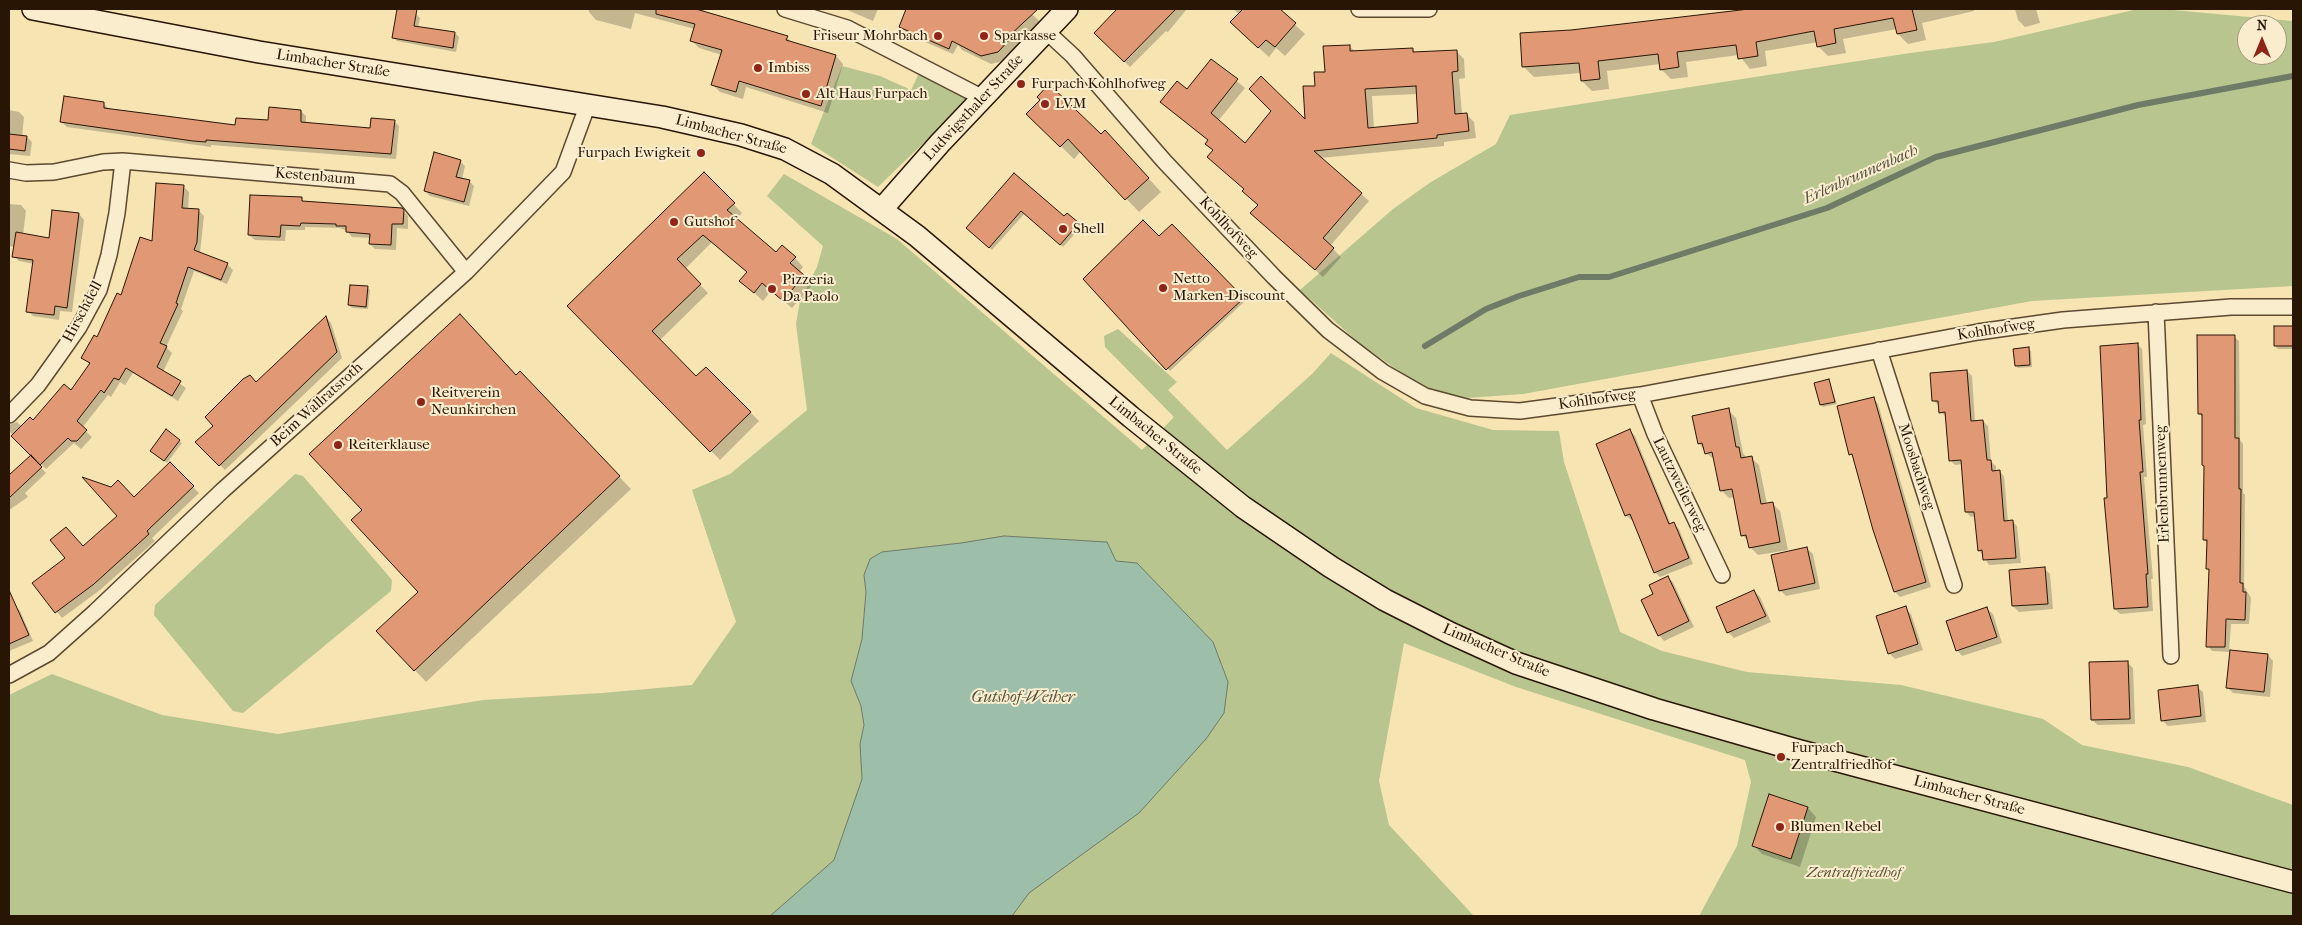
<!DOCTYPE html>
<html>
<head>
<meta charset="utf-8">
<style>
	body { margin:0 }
	#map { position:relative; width:2302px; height:925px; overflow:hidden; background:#f6e4b3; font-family:"IM FELL French Canon",serif }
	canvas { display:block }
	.frame { position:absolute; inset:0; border:10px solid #291503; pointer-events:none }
	.north { position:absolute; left:2237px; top:15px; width:50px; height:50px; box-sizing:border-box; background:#f9edce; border:1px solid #a6977d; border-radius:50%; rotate:0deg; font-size:14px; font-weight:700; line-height:20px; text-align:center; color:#291503 }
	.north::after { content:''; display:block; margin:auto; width:18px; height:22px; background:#8f2418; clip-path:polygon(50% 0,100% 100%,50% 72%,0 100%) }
</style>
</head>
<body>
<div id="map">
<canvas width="2302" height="925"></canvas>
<div class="frame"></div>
<div class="north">N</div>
</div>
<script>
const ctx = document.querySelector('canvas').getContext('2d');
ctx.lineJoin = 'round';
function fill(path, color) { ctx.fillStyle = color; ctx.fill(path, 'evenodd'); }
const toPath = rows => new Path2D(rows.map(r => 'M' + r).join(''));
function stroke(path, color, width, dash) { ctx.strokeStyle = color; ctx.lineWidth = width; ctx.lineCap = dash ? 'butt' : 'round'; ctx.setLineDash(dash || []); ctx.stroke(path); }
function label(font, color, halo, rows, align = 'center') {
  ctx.font = font + ' "IM FELL French Canon",serif'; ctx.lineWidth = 4; ctx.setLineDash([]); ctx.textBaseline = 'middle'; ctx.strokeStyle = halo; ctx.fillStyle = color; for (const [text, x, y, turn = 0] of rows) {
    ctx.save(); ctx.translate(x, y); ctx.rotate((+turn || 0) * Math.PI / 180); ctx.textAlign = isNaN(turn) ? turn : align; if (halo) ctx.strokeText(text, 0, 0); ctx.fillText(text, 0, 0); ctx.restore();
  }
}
const green = toPath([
	[2138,9,2162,9,2293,21,2293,286,2032,301,1523,394,1467,398,1423,388,1359,343,1300,290,1393,209,1431,182,1496,144,1510,115,1910,53,1994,42],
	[2247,25,2277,25,2277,55,2247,55],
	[842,66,880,76,911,90,919,73,970,98,878,187,811,144],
	[784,174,897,239,1142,450,1174,417,1105,347,1104,336,1118,329,1177,382,1168,390,1227,450,1312,374,1331,353,1416,408,1493,430,1559,431,1564,462,1620,632,1662,651,1747,672,1901,685,2043,719,2082,745,2188,767,2293,805,2293,916,1699,916,1737,846,1751,782,1745,760,1516,687,1404,643,1379,781,1389,825,1474,916,9,916,9,695,52,674,162,715,278,734,483,700,602,693,692,685,736,622,692,490,730,474,807,410,796,324,800,301,817,267,823,246,767,196],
	[1769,794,1808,807,1791,859,1752,846],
	[295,474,303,476,392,580,391,591,243,713,233,711,154,615,155,605]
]);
const water = toPath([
	[1004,536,1107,542,1116,561,1137,563,1213,642,1228,682,1224,713,1206,739,1139,813,1029,893,1012,916,770,916,834,860,862,779,860,744,864,725,861,706,851,681,862,639,866,592,864,575,870,559,882,552,961,543,1004,536]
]);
const shadow = toPath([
	[589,9,704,9,704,13,787,38,793,43,836,56,843,64,828,113,746,87,743,99,720,92,713,85,722,55,699,48,691,40,695,29,635,13,631,29,596,20,589,12],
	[845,9,878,9,873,21],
	[908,9,977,9,968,26,986,9,1027,9,1041,23,1017,45,1019,47,1007,60,991,64,962,50,958,45,953,54,909,35,900,26],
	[1123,9,1185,9,1186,10,1168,32,1166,31,1130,67,1095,33],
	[1233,9,1278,9,1305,34,1285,56,1276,48,1269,57,1241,32,1239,14],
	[1757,9,1974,9,1974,11,1922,23,1926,40,1908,44,1898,34,1897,29,1843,39,1846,53,1828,56,1818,46,1818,42,1765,51,1767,66,1750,69,1739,55,1686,62,1688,77,1671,79,1661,69,1660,64,1607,71,1609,89,1592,91,1582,81,1581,73,1534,77,1524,67,1571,31],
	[2015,9,2036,9,2040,23,2025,27,2018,20],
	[416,14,420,18,418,28,455,33,459,37,456,52,397,41,393,37],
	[1349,46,1356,52,1412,49,1416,53,1456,51,1464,59,1465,78,1459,79,1462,114,1466,114,1474,122,1476,138,1444,142,1444,146,1320,158,1369,201,1330,246,1341,257,1323,277,1260,221,1259,205,1214,151,1209,141,1162,102,1188,91,1211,60,1245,88,1218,121,1245,144,1306,122,1316,87],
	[1417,94,1419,124,1374,129,1372,96],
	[104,104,109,109,236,126,269,121,301,111,306,116,306,123,371,129,394,121,399,126,396,159,211,145,211,147,67,127,61,122],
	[9,110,19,112,24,117,22,137,27,137,32,142,30,156,9,154],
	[1028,114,1101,136,1118,145,1161,192,1139,212,1081,151,1074,159],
	[460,161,465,166,462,179,469,181,474,186,469,206,430,196,425,191],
	[704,174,742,213,736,219,776,254,795,258,803,267,799,272,812,285,792,308,771,291,763,301,750,289,748,273,712,242,685,269,708,293,660,340,696,378,706,368,759,421,720,460,569,306],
	[1014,174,1064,218,1067,214,1081,227,1063,247,1025,213,992,250,970,231],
	[183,186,189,192,188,210,198,210,204,216,200,253,227,264,233,270,227,284,194,271,181,309,183,311,166,347,172,353,163,372,186,388,178,401,133,373,125,385,120,382,111,397,108,395,82,428,92,437,81,449,74,443,46,469,9,431,9,425,17,422,22,427,71,392,90,364,82,357,98,339],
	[301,199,305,202,401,209,408,216,408,229,397,228,396,250,375,249,370,244,371,238,352,237,347,231,340,228,305,227,305,230,286,230,285,241,255,240,249,235],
	[9,204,21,205,26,211,23,235,50,239,79,214,84,220,72,312,60,311,59,320,33,316,28,311,34,264,19,261,14,256,15,247,9,246],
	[1172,225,1245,301,1170,371,1085,279,1159,238],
	[367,287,370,290,368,309,352,308,349,305],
	[326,317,331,323,342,358,225,470,197,442],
	[2276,327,2293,327,2293,349,2278,349,2276,347],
	[2234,337,2239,341,2240,440,2243,444,2243,493,2245,495,2244,586,2251,598,2249,624,2231,624,2229,651,2268,655,2273,661,2270,697,2233,693,2228,688,2231,652,2212,651,2208,646,2210,571,2208,568,2208,544,2204,540,2205,467,2203,418,2200,414],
	[2137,344,2142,349,2146,424,2143,425,2147,477,2144,477,2153,579,2151,579,2153,611,2120,614,2115,609,2109,499],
	[2028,349,2031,351,2032,367,2018,368,2016,366],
	[1967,371,1972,376,1975,422,1983,421,1988,426,1991,462,1996,466,1996,472,1999,471,2004,476,2008,522,2012,521,2017,526,2021,563,1989,565,1979,550,1976,516,1971,517,1966,512,1963,464,1955,465,1950,460,1947,417,1940,412,1938,405,1933,400],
	[517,376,531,384,631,489,426,682,378,631,420,592],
	[1829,381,1837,404,1823,407,1821,405],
	[1873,398,1878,404,1931,587,1900,597,1895,592,1854,458,1851,454],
	[1728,410,1736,418,1743,453,1747,458,1751,458,1759,465,1767,504,1772,503,1780,511,1788,550,1758,555,1750,547,1749,542,1743,536,1735,497,1729,498,1721,490,1715,460,1706,453,1699,443],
	[1630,431,1635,436,1671,525,1674,524,1679,529,1693,564,1660,577,1655,572,1634,519,1631,520,1626,515],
	[179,441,182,443,167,463,154,453],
	[31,457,46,473,25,493,28,497,9,510,9,477],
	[170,464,199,493,152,538,155,541,100,590,62,618,34,583,83,547,119,516],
	[1807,548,1813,554,1820,589,1786,596,1780,590],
	[2044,568,2050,574,2053,609,2019,612,2013,606],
	[1667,577,1673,582,1694,627,1664,641,1659,635,1655,594],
	[1754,591,1760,597,1771,622,1734,638,1729,633,1717,607],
	[15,606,20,611,33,641,9,651,9,609],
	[1905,608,1911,614,1923,650,1895,659,1889,653],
	[1987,609,1993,614,2002,643,1962,656,1957,650],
	[2127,662,2133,668,2135,724,2098,725,2092,720],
	[2197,687,2203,692,2206,722,2168,726,2162,720],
	[1808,808,1816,817,1800,867,1762,854,1754,846]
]);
const stream = toPath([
	[1425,346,1486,309,1519,296,1579,277,1609,277,1827,208,1936,157,2138,105,2293,76]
]);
const building = toPath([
	[397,9,417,9,414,26,455,32,453,48,392,38,397,9],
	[656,9,696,9,788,36,786,40,836,55,821,106,739,81,736,92,711,85,722,50,690,41,695,24,656,14,656,9],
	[906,9,1038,9,1009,36,1011,38,998,52,981,56,952,41,949,49,899,27,906,9],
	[1117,9,1176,9,1124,62,1094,33,1117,9],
	[1243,9,1280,9,1296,23,1275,47,1266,40,1258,48,1230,22,1243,9],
	[1749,9,1912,9,1917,30,1897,34,1893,18,1834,29,1836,43,1817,47,1814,31,1756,42,1758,56,1738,59,1736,45,1677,52,1679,67,1660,70,1658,54,1598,61,1600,79,1581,81,1579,63,1522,67,1520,33,1571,30,1749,9],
	[1350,45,1350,51,1413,48,1413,52,1457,50,1458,71,1452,72,1455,114,1467,113,1469,131,1437,135,1437,138,1314,151,1362,193,1323,238,1334,248,1315,270,1250,213,1258,205,1242,191,1244,189,1207,157,1213,150,1205,144,1208,140,1160,102,1177,81,1187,89,1211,59,1238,79,1211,113,1245,143,1271,111,1249,89,1261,76,1305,119,1303,86,1315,86,1314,72,1325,72,1323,46,1350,45],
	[1416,86,1418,123,1368,128,1365,89,1416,86],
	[1049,84,1101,134,1105,130,1149,178,1125,200,1068,139,1060,147,1026,114,1040,100,1037,97,1049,84],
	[64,96,104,102,104,108,235,125,236,118,268,120,269,107,301,110,301,122,370,128,371,118,395,120,391,154,206,140,206,142,193,141,60,122,64,96],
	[9,134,27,136,25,151,9,149,9,134],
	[434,152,461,160,456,177,470,180,464,202,424,191,434,152],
	[704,172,735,203,727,210,776,252,782,245,796,257,790,263,804,275,783,301,762,283,754,293,739,281,747,272,703,235,677,259,701,284,652,331,696,376,706,367,751,412,710,452,567,306,704,172],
	[1014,173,1064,216,1067,213,1079,223,1060,245,1021,211,989,248,966,228,1014,173],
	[156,183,184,185,182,208,199,209,197,242,194,250,228,263,221,280,188,267,176,303,178,304,160,343,167,346,157,367,181,381,172,396,126,368,119,380,114,378,104,393,101,390,77,421,87,430,77,441,71,441,68,438,40,465,11,436,30,417,33,420,64,384,71,390,90,363,81,358,94,335,97,337,117,293,121,295,140,237,152,241,156,183],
	[250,195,302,197,302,201,402,208,404,210,403,224,392,224,391,245,369,244,370,234,346,232,346,226,336,226,336,224,301,223,300,226,281,225,280,237,248,235,250,195],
	[52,210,79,213,67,308,55,306,54,315,26,312,33,260,12,257,16,232,49,238,52,210],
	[1143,220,1159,236,1172,224,1244,298,1166,370,1083,279,1143,220],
	[350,285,368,286,366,307,348,305,350,285],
	[460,314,516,375,520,371,620,476,414,671,376,631,418,592,351,520,362,510,309,454,460,314],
	[326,316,337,352,219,466,195,442,213,426,205,417,243,379,250,375,256,382,326,316],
	[2274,326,2293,326,2293,346,2274,346,2274,326],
	[2197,335,2235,335,2235,438,2239,438,2239,489,2241,489,2240,583,2243,583,2243,592,2246,592,2245,620,2226,619,2225,647,2206,647,2209,569,2206,569,2207,540,2203,540,2204,466,2202,465,2202,414,2198,414,2197,335],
	[2138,343,2141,420,2139,420,2143,472,2140,472,2148,574,2146,574,2148,607,2114,609,2104,498,2107,498,2100,346,2138,343],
	[2029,347,2030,365,2015,366,2013,349,2029,347],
	[1967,370,1971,421,1983,420,1987,460,1991,460,1992,471,2000,470,2004,521,2013,520,2016,558,1983,560,1982,550,1978,551,1974,512,1965,512,1961,460,1949,461,1945,412,1939,413,1938,401,1932,401,1930,373,1967,370],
	[1829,379,1835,402,1820,405,1814,383,1829,379],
	[1874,397,1926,582,1894,592,1873,530,1852,454,1849,455,1837,406,1874,397],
	[1729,408,1736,447,1739,447,1741,458,1752,456,1761,504,1773,502,1780,542,1749,548,1746,535,1741,536,1732,489,1720,491,1712,452,1705,454,1702,443,1698,444,1692,416,1729,408],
	[166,429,180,440,164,461,150,451,166,429],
	[1630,429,1669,524,1674,522,1689,558,1654,573,1630,514,1625,516,1596,444,1630,429],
	[31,455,42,467,9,498,9,475,31,455],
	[170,462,194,486,147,531,149,534,94,584,55,613,32,583,65,558,50,540,66,527,83,546,117,516,82,477,111,487,118,480,134,497,170,462],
	[1807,547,1815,583,1779,591,1771,555,1807,547],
	[2045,567,2048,604,2012,606,2009,570,2045,567],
	[1668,576,1689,621,1658,636,1641,600,1653,594,1649,585,1668,576],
	[9,590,29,635,9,644,9,590],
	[1754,590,1766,616,1727,633,1716,607,1754,590],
	[1906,606,1918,644,1888,654,1876,616,1906,606],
	[1987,607,1997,637,1956,651,1946,621,1987,607],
	[2230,650,2268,654,2264,692,2226,688,2230,650],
	[2128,661,2130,719,2091,720,2089,662,2128,661],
	[2198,685,2201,716,2161,721,2158,690,2198,685],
	[1769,794,1808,807,1791,859,1752,846,1769,794]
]);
const street = toPath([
	[785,9,847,28,983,98],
	[1359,9,1429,9],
	[1046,31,1073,56,1164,161,1274,277,1328,330,1383,372,1425,396,1470,408,1520,411,1640,395,1978,332,2063,320,2231,307,2293,307],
	[9,170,26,173,54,172,103,162,123,161,390,184,402,193,466,272],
	[2156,312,2171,656],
	[1879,350,1954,585],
	[1640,395,1655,434,1722,575],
	[9,415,38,385,58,357,79,327,99,290,109,255,117,213,123,161],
	[9,675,49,653,95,612,223,490,466,272,563,172,588,104]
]);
const secondary = toPath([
	[33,9,259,52,662,117,741,135,785,149,832,174,917,236,1131,417,1243,507,1331,567,1385,600,1450,633,1516,663,1654,709,1793,749,2293,882],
	[882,209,940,143,1067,9]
]);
const markers = [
	[938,36,5,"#8f2418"],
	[984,36,5,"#8f2418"],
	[758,68,5,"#8f2418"],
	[1021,84,5,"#8f2418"],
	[806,94,5,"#8f2418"],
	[1045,104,5,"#8f2418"],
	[701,153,5,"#8f2418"],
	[674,222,5,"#8f2418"],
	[1063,229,5,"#8f2418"],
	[1163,288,5,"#8f2418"],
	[772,289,5,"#8f2418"],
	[421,402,5,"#8f2418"],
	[338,445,5,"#8f2418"],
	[1781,757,5,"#8f2418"],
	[1780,827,5,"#8f2418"]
];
const poiNames = [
	["Friseur Mohrbach",928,36,"right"],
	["Sparkasse",994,36],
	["Imbiss",768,68],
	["Furpach Kohlhofweg",1031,84],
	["Alt Haus Furpach",816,94],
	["LVM",1055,104],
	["Furpach Ewigkeit",691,153,"right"],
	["Gutshof",684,222],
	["Shell",1073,229],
	["Netto",1173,279],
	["Marken-Discount",1173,296],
	["Pizzeria",782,280],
	["Da Paolo",782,297],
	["Reitverein",431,393],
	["Neunkirchen",431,410],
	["Reiterklause",348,445],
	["Furpach",1791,748],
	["Zentralfriedhof",1791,765],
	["Blumen Rebel",1790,827]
];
const streetNames = [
	["Limbacher Straße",333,64,9],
	["Ludwigsthaler Straße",974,108,-47],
	["Limbacher Straße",731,135,15],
	["Kestenbaum",315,177,5],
	["Kohlhofweg",1228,228,47],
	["Hirschdell",83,312,-62],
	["Kohlhofweg",1996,330,-9],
	["Kohlhofweg",1597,400,-8],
	["Beim Wallratsroth",317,405,-42],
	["Limbacher Straße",1155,436,39],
	["Moosbachweg",1916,467,72],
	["Erlenbrunnenweg",2163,484,-92],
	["Lautzweilerweg",1679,485,64],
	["Limbacher Straße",1496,651,23],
	["Limbacher Straße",1969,796,15]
];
const parkNames = [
	["Zentralfriedhof",1854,873]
];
const waterNames = [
	["Erlenbrunnenbach",1861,175,-24],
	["Gutshof-Weiher",1023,698]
];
fill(green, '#b8c58f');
fill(water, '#9dbfa9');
stroke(water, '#6f7b67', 1);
fill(shadow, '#0003');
stroke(stream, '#6f7b67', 6);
fill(building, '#e09974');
stroke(building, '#291503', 1);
stroke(street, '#5c492f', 18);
stroke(secondary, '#291503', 24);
stroke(street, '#f9edce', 15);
stroke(secondary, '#f9edce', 21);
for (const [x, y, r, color] of markers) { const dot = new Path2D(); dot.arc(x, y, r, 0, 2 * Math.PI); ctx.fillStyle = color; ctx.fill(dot); stroke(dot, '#f9edce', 2); }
label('15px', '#291503', '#f9edce', poiNames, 'left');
label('15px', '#291503', '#f9edce', streetNames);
label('italic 15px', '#5b5334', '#f9edce', parkNames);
label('italic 16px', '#52503d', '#f9edce', waterNames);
</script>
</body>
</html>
